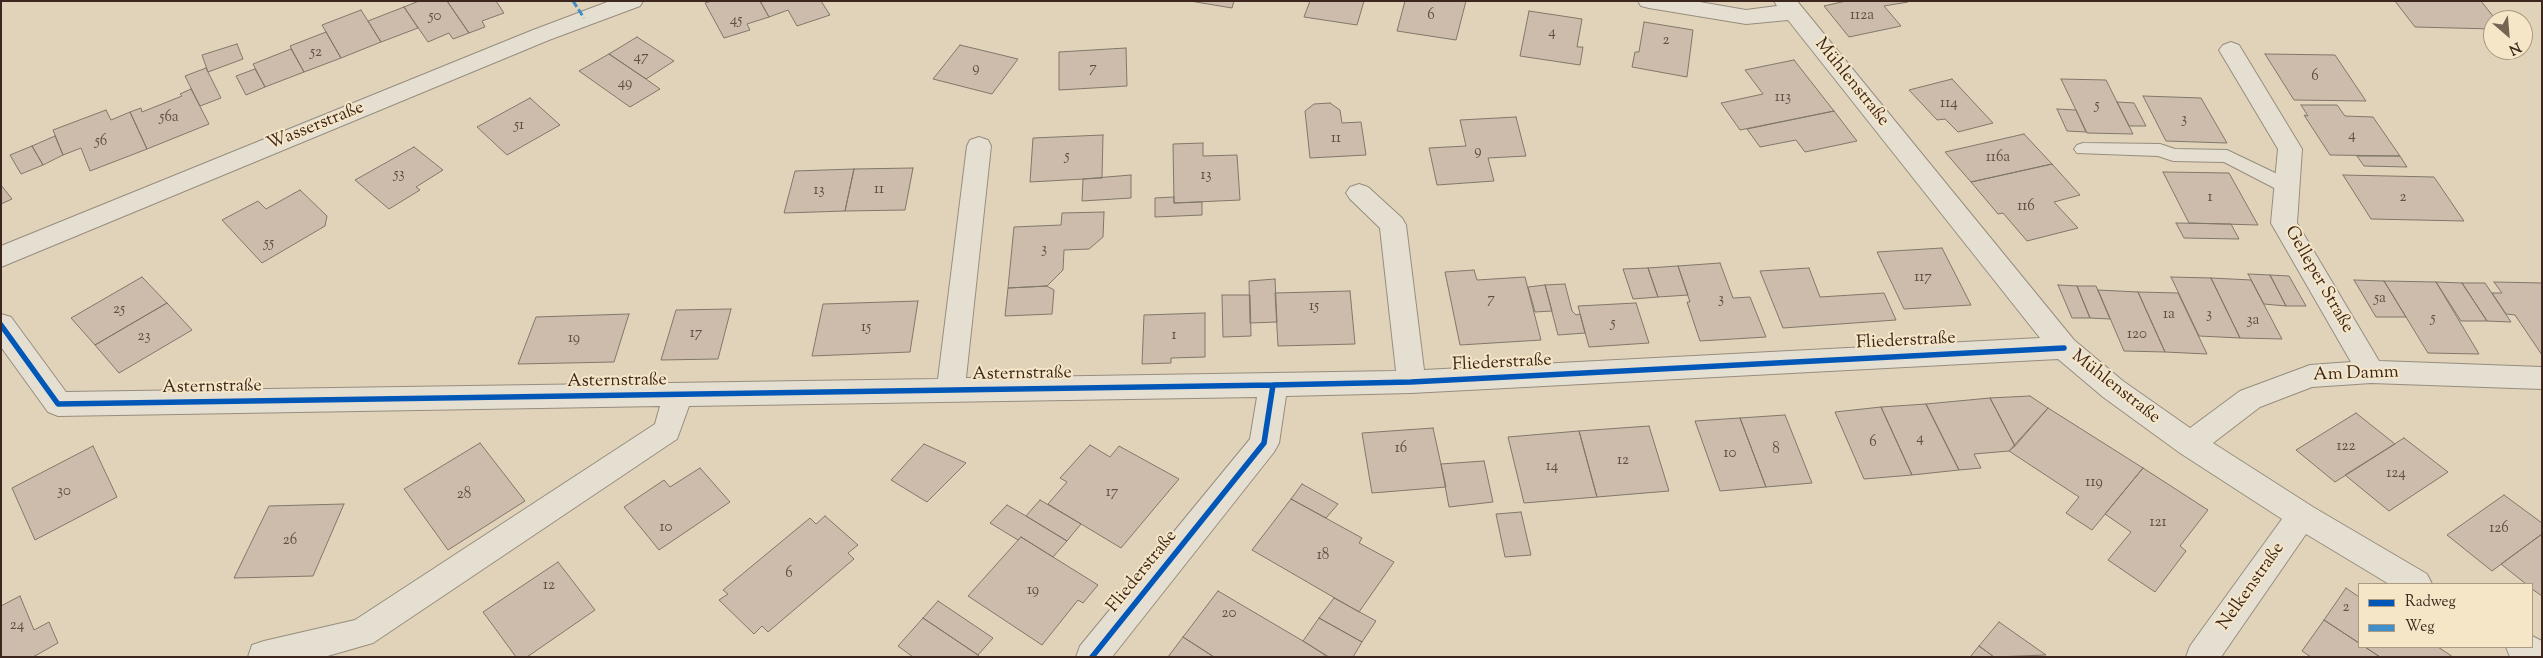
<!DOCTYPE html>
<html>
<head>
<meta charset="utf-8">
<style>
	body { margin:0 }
	#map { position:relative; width:2543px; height:658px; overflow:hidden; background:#e0d3b9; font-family:"Sorts Mill Goudy",serif }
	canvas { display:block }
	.frame { position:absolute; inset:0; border:2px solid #3d261d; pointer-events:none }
	.legend { position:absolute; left:2358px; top:583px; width:175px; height:65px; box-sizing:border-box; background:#f5e6c7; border:1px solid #ab9983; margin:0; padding:6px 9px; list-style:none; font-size:15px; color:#3d261d }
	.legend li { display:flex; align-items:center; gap:10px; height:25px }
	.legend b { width:25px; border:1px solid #ab9983 }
	.north { position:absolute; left:2483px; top:10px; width:50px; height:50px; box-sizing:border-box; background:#f5e6c7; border:1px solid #ab9983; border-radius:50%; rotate:153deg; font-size:14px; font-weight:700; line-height:20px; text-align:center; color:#3d261d }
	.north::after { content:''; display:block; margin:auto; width:18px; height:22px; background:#766354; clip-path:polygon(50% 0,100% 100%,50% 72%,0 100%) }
</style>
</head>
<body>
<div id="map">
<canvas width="2543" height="658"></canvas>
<div class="frame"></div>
<ul class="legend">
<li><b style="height:6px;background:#0057b8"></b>Radweg</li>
<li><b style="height:6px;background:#3f8fca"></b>Weg</li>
</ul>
<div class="north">N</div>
</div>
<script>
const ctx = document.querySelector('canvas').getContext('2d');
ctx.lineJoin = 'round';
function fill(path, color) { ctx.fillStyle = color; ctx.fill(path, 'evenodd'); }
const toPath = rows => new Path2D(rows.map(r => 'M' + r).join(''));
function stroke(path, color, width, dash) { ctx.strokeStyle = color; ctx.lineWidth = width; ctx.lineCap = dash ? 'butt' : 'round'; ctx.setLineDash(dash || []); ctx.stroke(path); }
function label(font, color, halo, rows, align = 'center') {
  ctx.font = font + ' "Sorts Mill Goudy",serif'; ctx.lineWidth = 4; ctx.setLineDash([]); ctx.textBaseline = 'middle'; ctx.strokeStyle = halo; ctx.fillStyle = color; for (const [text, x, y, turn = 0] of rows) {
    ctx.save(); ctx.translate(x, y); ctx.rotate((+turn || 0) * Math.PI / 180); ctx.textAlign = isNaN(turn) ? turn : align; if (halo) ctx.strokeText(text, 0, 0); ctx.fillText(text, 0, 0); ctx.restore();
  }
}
const building = toPath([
	[419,1,447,1,469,33,453,39,449,33,428,42,404,7,419,1],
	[447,1,496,1,504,13,482,21,485,27,469,33,447,1],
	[712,1,760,1,769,17,747,24,750,30,724,38,705,3,712,1],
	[760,1,821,1,830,15,797,26,788,10,769,17,760,1],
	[1190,1,1234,1,1232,8,1190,1],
	[1310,1,1364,1,1357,25,1304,17,1310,1],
	[1405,1,1466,1,1456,40,1397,31,1405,1],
	[1846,1,1907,1,1908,2,1884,6,1901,26,1849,37,1824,6,1846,1],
	[2395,1,2481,1,2496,20,2493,20,2493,29,2415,27,2395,1],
	[404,7,418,28,381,42,368,21,404,7],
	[361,10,381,42,341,58,322,25,361,10],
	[1529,11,1582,19,1577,47,1583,47,1580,65,1520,56,1529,11],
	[1644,22,1693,30,1687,77,1632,67,1635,52,1639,52,1644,22],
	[326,32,341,58,304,72,290,46,326,32],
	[637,37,674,61,646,79,609,54,637,37],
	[237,44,243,59,208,72,202,55,237,44],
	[960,45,1018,59,992,94,933,79,960,45],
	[1126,48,1127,86,1059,90,1059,52,1126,48],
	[291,49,304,72,265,87,253,64,291,49],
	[609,54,646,79,660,89,630,107,579,71,609,54],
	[2265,54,2335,55,2366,101,2294,100,2265,54],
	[1794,60,1834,111,1740,130,1721,103,1763,94,1745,70,1794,60],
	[206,68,221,98,200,106,185,76,206,68],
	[255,69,265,87,246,95,236,76,255,69],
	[1952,79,1993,123,1958,132,1945,119,1937,120,1909,90,1952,79],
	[2061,79,2106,80,2133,134,2087,133,2061,79],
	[191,89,209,124,147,149,130,112,141,108,142,112,182,96,180,94,191,89],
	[2143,96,2201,98,2227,143,2166,141,2143,96],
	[530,98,560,125,507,155,477,127,530,98],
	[2117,102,2134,103,2146,126,2129,126,2117,102],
	[1330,103,1340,110,1342,123,1361,122,1366,155,1310,158,1305,111,1314,104,1330,103],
	[2301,105,2337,105,2345,116,2373,117,2400,156,2330,155,2304,115,2308,116,2301,105],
	[2057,109,2076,110,2086,132,2067,131,2057,109],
	[106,110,111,120,130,112,147,149,90,171,81,148,63,155,53,130,106,110],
	[1834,111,1857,141,1805,152,1796,140,1760,147,1747,129,1834,111],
	[1516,117,1526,156,1488,158,1494,181,1437,185,1429,148,1466,146,1460,120,1516,117],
	[2024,134,2052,164,1971,182,1945,152,2024,134],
	[1103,135,1102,178,1030,182,1033,138,1103,135],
	[55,136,63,155,43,165,32,146,55,136],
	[1203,143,1203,156,1237,155,1240,200,1174,203,1173,144,1203,143],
	[32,146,43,165,21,174,10,155,32,146],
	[414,147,443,170,416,187,420,190,389,209,355,180,414,147],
	[2357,156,2400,156,2407,167,2364,166,2357,156],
	[2052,164,2080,195,2054,202,2078,228,2027,241,2003,213,1998,214,1971,182,2052,164],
	[913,168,905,210,845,211,854,169,913,168],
	[854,169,845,211,784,213,795,171,854,169],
	[2163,172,2229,173,2258,225,2189,223,2163,172],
	[1131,175,1131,198,1082,201,1083,179,1131,175],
	[2343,175,2434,177,2464,221,2371,219,2343,175],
	[1,185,12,199,1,204,1,185],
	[300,190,327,216,325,226,262,263,222,220,258,201,266,209,300,190],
	[1174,197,1174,203,1202,202,1202,215,1155,217,1155,198,1174,197],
	[1104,212,1103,237,1089,249,1064,250,1063,270,1047,286,1008,288,1014,227,1061,225,1062,213,1104,212],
	[2176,223,2231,224,2239,239,2184,238,2176,223],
	[1942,248,1971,305,1904,309,1877,252,1942,248],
	[1720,263,1733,298,1750,297,1766,337,1700,341,1687,302,1690,302,1678,266,1720,263],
	[1678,266,1688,295,1658,297,1648,268,1678,266],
	[1648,268,1658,297,1633,299,1623,269,1648,268],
	[1809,268,1820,297,1884,293,1896,320,1783,328,1760,271,1809,268],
	[1474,270,1477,280,1525,277,1541,340,1460,345,1445,272,1474,270],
	[2248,274,2270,275,2286,306,2264,304,2248,274],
	[2270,275,2289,276,2306,306,2286,306,2270,275],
	[142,277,167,303,95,345,71,318,142,277],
	[2171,277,2211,278,2240,338,2199,336,2171,277],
	[2211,278,2251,280,2282,339,2240,338,2211,278],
	[1275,279,1277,322,1250,323,1249,281,1275,279],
	[2354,280,2384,281,2406,317,2376,317,2354,280],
	[2384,281,2436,282,2479,354,2428,353,2384,281],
	[2436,282,2462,283,2487,321,2461,321,2436,282],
	[2494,282,2542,283,2542,355,2515,315,2506,314,2492,293,2502,293,2494,282],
	[2462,283,2485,283,2511,322,2487,321,2462,283],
	[1565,284,1572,311,1576,315,1580,314,1585,333,1558,335,1545,285,1565,284],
	[1545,285,1552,311,1535,312,1528,287,1545,285],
	[2058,285,2077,286,2090,318,2072,318,2058,285],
	[1047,286,1054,290,1052,314,1005,316,1008,288,1047,286],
	[2077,286,2096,286,2110,319,2090,318,2077,286],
	[2098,290,2138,292,2165,352,2124,351,2098,290],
	[1350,291,1355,344,1278,346,1275,293,1350,291],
	[2138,292,2178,293,2207,354,2165,352,2138,292],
	[1222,295,1250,295,1251,336,1223,337,1222,295],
	[918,301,910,352,812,356,823,304,918,301],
	[167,303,192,330,119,373,95,345,167,303],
	[1636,303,1649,343,1589,347,1578,306,1636,303],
	[731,309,718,359,661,360,676,310,731,309],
	[1205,313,1205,357,1171,358,1171,363,1142,364,1144,315,1205,313],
	[629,314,614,362,518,364,536,317,629,314],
	[2030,396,2048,408,2015,446,1990,398,2030,396],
	[1990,398,2015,446,2009,451,1974,454,1981,468,1959,470,1926,404,1990,398],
	[1926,404,1959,470,1912,475,1881,407,1926,404],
	[1881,407,1912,475,1864,479,1835,412,1881,407],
	[2048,408,2143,468,2092,530,2066,513,2079,497,2009,451,2048,408],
	[2356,413,2395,444,2335,482,2296,450,2356,413],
	[1785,415,1812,483,1766,487,1740,418,1785,415],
	[1740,418,1766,487,1720,491,1695,421,1740,418],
	[1649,426,1669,491,1597,497,1579,431,1649,426],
	[1433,428,1446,487,1372,493,1362,433,1433,428],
	[1579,431,1597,497,1524,503,1508,437,1579,431],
	[2404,438,2448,472,2389,511,2345,475,2404,438],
	[480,443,525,501,448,550,404,489,480,443],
	[924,444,966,463,927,502,891,480,924,444],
	[1090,445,1110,457,1119,446,1179,479,1121,548,1048,504,1067,482,1060,478,1090,445],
	[93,446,117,497,35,540,12,488,93,446],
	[1484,461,1493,502,1449,507,1441,464,1484,461],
	[700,468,730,502,659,550,624,507,664,480,670,487,700,468],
	[2143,468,2208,510,2180,546,2186,551,2155,592,2108,560,2131,532,2105,514,2143,468],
	[1302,484,1338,504,1326,518,1291,499,1302,484],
	[2504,495,2542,523,2542,534,2492,571,2447,535,2504,495],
	[1291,499,1362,538,1359,543,1394,562,1359,612,1252,550,1291,499],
	[1040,500,1081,524,1067,541,1026,516,1040,500],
	[344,504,313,576,234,578,269,506,344,504],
	[1007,505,1026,516,1067,541,1053,557,1021,537,1018,540,990,523,1007,505],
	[1521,512,1531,555,1505,557,1496,514,1521,512],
	[825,516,858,545,848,553,854,559,768,632,762,626,754,634,719,600,728,594,723,590,810,518,816,524,825,516],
	[2542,534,2542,596,2532,589,2532,584,2526,584,2501,564,2542,534],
	[1021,537,1098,585,1083,603,1078,600,1042,645,968,596,1021,537],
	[558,562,595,610,527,657,516,657,483,612,558,562],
	[2346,588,2359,597,2359,643,2324,620,2346,588],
	[1218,591,1303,641,1325,655,1324,657,1214,657,1183,637,1218,591],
	[20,596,34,630,49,622,58,643,33,657,1,657,1,606,20,596],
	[1334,598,1376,621,1362,642,1319,618,1334,598],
	[938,601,993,638,978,655,923,618,938,601],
	[923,618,978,655,980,657,913,657,898,646,923,618],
	[1319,618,1362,642,1353,657,1329,657,1303,641,1319,618],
	[2324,620,2359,643,2359,647,2365,647,2380,657,2311,657,2302,651,2324,620],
	[1999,622,2046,655,1994,657,1979,646,1999,622],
	[1183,637,1214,657,1168,657,1183,637],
	[1979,646,1994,657,1970,657,1979,646],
	[2365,647,2438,647,2453,657,2380,657,2365,647]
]);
const service = toPath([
	[2083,143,2160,144,2175,149,2227,150,2294,182,2297,187,2294,192,2288,194,2282,192,2224,162,2173,161,2158,156,2077,153,2074,149,2077,145,2083,143]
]);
const minor = toPath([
	[610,1,643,1,640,6,549,40,1,267,1,246,533,30,610,1],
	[1638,1,1694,1,1746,10,1777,6,1774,1,1797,1,2074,340,2123,381,2190,428,2240,391,2310,365,2351,362,2271,223,2278,149,2219,50,2223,45,2231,42,2239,45,2302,149,2297,223,2379,361,2542,367,2542,389,2371,383,2312,387,2260,407,2213,443,2313,507,2427,574,2432,584,2389,584,2306,534,2221,657,2186,657,2190,646,2282,519,2180,453,2103,397,2058,359,1411,393,1286,396,1279,443,1274,452,1112,657,1076,657,1080,646,1250,439,1257,397,689,406,677,439,373,643,324,657,248,657,252,645,264,641,355,620,655,424,660,406,58,416,48,412,1,347,1,314,11,317,66,392,938,379,967,146,970,140,979,137,988,140,991,146,966,378,1396,371,1380,228,1350,199,1346,193,1350,187,1359,184,1368,187,1402,218,1406,225,1424,370,2040,338,1788,20,1746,24,1649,8,1641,6,1638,1],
	[2532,636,2542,641,2542,657,2510,657,2506,647,2532,647,2532,636]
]);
const quiet = toPath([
	[573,1,584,18]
]);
const cycleway = toPath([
	[1,325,58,404,1273,385],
	[1092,657,1264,443,1273,385,1411,382,2064,348]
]);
const numberNames = [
	["6",1431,16],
	["112a",1862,16],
	["50",435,17],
	["45",736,21],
	["4",1552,33],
	["2",1666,41],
	["52",316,53],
	["47",641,58],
	["9",976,69],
	["7",1093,69],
	["6",2315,77],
	["49",625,84],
	["113",1783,98],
	["114",1949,104],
	["5",2097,106],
	["56a",169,118],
	["3",2184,120],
	["51",519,126],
	["4",2352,136],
	["11",1336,139],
	["56",101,142],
	["9",1478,152],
	["5",1067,157],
	["116a",1998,158],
	["53",399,175],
	["13",1206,176],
	["11",879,190],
	["13",819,191],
	["1",2210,198],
	["2",2403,198],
	["116",2026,207],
	["55",269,244],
	["3",1044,250],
	["117",1923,278],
	["5a",2380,299],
	["7",1491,300],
	["3",1721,300],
	["15",1314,307],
	["25",119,310],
	["1a",2169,315],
	["3",2209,315],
	["5",2433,319],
	["3a",2253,321],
	["5",1613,324],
	["15",866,328],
	["17",696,334],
	["120",2137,335],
	["1",1174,336],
	["23",144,337],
	["19",574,339],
	["4",1920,439],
	["6",1873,443],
	["122",2346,447],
	["16",1401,449],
	["8",1776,450],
	["10",1730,454],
	["12",1623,461],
	["14",1552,467],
	["124",2396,474],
	["119",2094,483],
	["30",64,492],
	["17",1112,493],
	["28",464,495],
	["121",2158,523],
	["10",666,528],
	["126",2499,529],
	["26",290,541],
	["18",1323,556],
	["6",789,574],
	["12",549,586],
	["19",1033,591],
	["2",2346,608],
	["20",1229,614],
	["24",17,626]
];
const streetNames = [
	["Mühlenstraße",1851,83,51],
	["Wasserstraße",316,127,-22],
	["Gelleper Straße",2318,280,60],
	["Fliederstraße",1906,342,-3],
	["Fliederstraße",1502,364,-3],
	["Asternstraße",1022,375,-1],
	["Am Damm",2356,375,-2],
	["Asternstraße",617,382,-1],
	["Asternstraße",212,388,-1],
	["Mühlenstraße",2115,388,38],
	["Fliederstraße",1143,572,-51],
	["Nelkenstraße",2252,587,-55]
];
fill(building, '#cdbcac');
stroke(building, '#817769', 1);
stroke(service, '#978d7e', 2);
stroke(minor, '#978d7e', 2);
fill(service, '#e5dfd2');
fill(minor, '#e5dfd2');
stroke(quiet, '#3f8fca', 3, [7, 3]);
stroke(cycleway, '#0057b8', 5.5);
label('15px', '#614c41', null, numberNames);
label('18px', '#3d261d', '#f5e6c7', streetNames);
</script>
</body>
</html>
